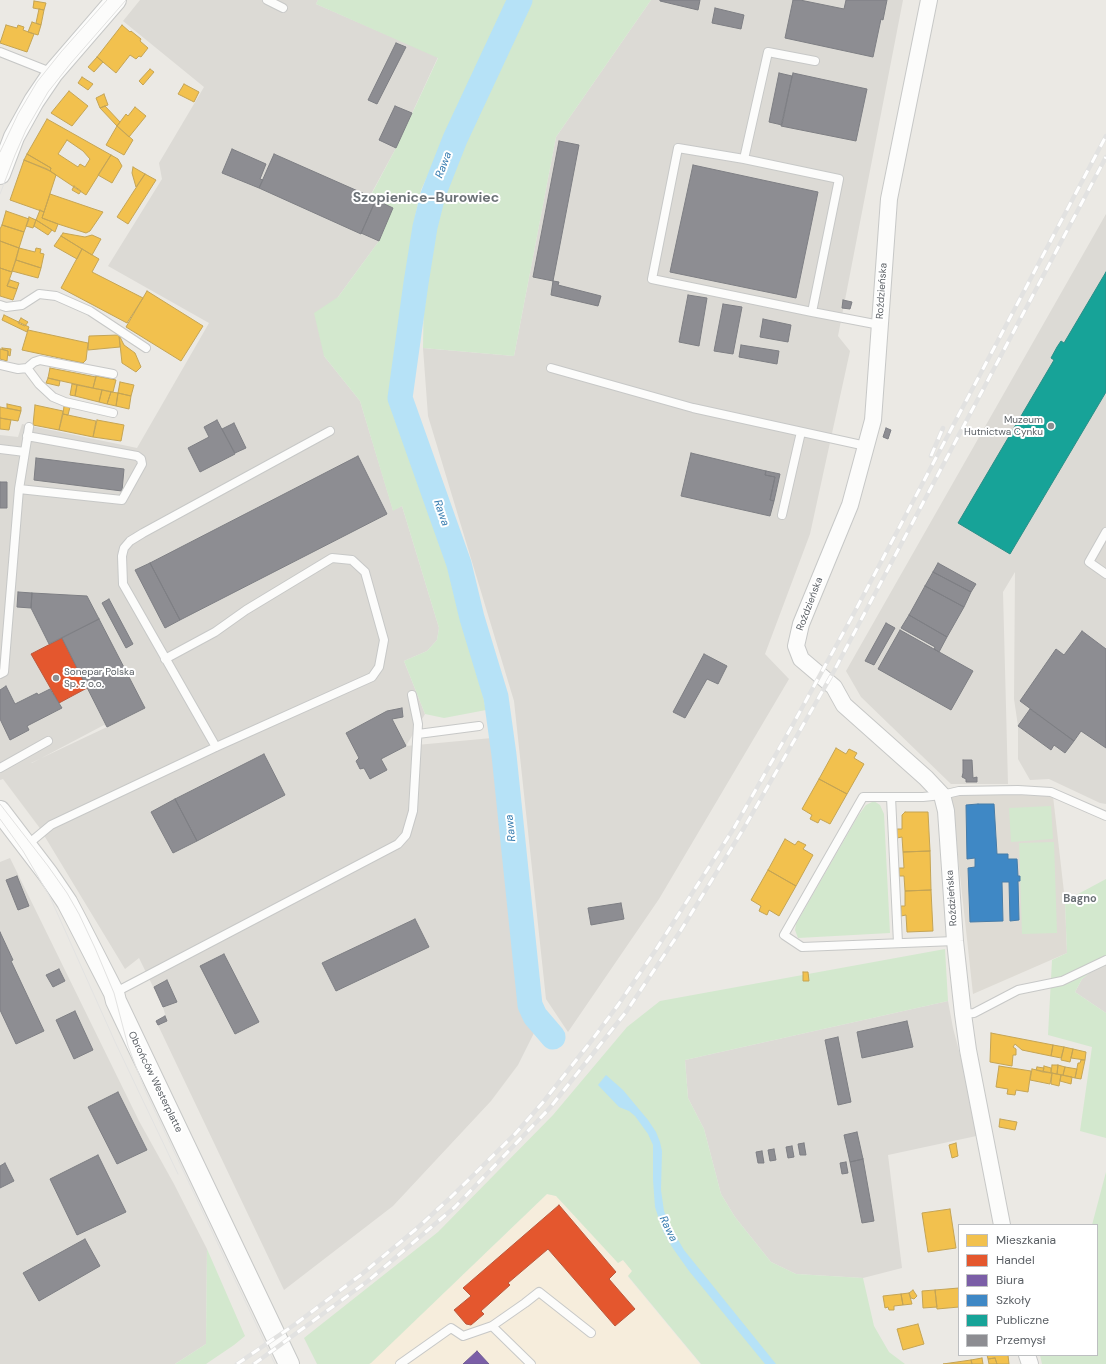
<!DOCTYPE html>
<html>
<head>
<meta charset="utf-8">
<style>
	body { margin:0 }
	#map { position:relative; width:1106px; height:1364px; overflow:hidden; background:#ebe9e4; font-family:"DM Sans",sans-serif }
	canvas { display:block }
	.legend { position:absolute; left:958px; top:1224px; width:140px; height:132px; box-sizing:border-box; background:#fff; border:1px solid #bdbfc1; margin:0; padding:5px 7px; list-style:none; font-size:12px; color:#5a5f64 }
	.legend li { display:flex; align-items:center; gap:8px; height:20px }
	.legend b { width:20px; border:1px solid #bdbfc1 }
</style>
</head>
<body>
<div id="map">
<canvas width="1106" height="1364"></canvas>
<ul class="legend">
<li><b style="height:11px;background:#f2c14e"></b>Mieszkania</li>
<li><b style="height:11px;background:#e4572e"></b>Handel</li>
<li><b style="height:11px;background:#7b5ea7"></b>Biura</li>
<li><b style="height:11px;background:#3f88c5"></b>Szkoły</li>
<li><b style="height:11px;background:#17a398"></b>Publiczne</li>
<li><b style="height:11px;background:#8d8d92"></b>Przemysł</li>
</ul>
</div>
<script>
const ctx = document.querySelector('canvas').getContext('2d');
ctx.lineJoin = 'round';
function fill(path, color) { ctx.fillStyle = color; ctx.fill(path, 'evenodd'); }
const toPath = rows => new Path2D(rows.map(r => 'M' + r).join(''));
function stroke(path, color, width, dash) { ctx.strokeStyle = color; ctx.lineWidth = width; ctx.lineCap = dash ? 'butt' : 'round'; ctx.setLineDash(dash || []); ctx.stroke(path); }
function label(font, color, halo, rows, align = 'center') {
  ctx.font = font + ' "DM Sans",sans-serif'; ctx.lineWidth = 4; ctx.setLineDash([]); ctx.textBaseline = 'middle'; ctx.strokeStyle = halo; ctx.fillStyle = color; for (const [text, x, y, turn = 0] of rows) {
    ctx.save(); ctx.translate(x, y); ctx.rotate((+turn || 0) * Math.PI / 180); ctx.textAlign = isNaN(turn) ? turn : align; if (halo) ctx.strokeText(text, 0, 0); ctx.fillText(text, 0, 0); ctx.restore();
  }
}
const commercial = toPath([
	[547,1194,556,1196,618,1263,623,1260,632,1271,628,1277,700,1364,369,1364]
]);
const industrial = toPath([
	[140,0,318,0,316,4,438,57,396,148,370,196,393,208,379,241,338,297,324,356,360,401,393,510,402,506,439,628,437,640,427,651,404,661,425,714,406,746,492,738,511,881,521,1009,534,1033,518,1065,491,1101,393,1206,284,1290,156,1021,167,1021,163,1007,139,958,125,969,39,827,3,779,0,780,0,435,18,437,22,424,137,448,209,323,108,266,162,179,159,163,204,87,123,21],
	[104,725,107,727,31,763,32,763],
	[651,0,903,0,838,336,850,351,810,534,765,654,789,679,659,899,568,1032,546,999,514,701,428,416,423,348,514,356,556,137],
	[1106,214,1106,804,1100,803,1049,779,1030,780,1018,759,1018,726,1014,699,1015,572,1003,592,1008,784,951,784,861,697,846,671],
	[10,858,139,1121,174,1184,207,1249,206,1344,175,1364,0,1364,0,862],
	[1106,959,1106,1013,1075,992,1082,979],
	[948,1001,953,1028,981,1135,888,1155,902,1268,863,1278,796,1274,771,1262,735,1217,721,1194,704,1129,688,1098,685,1060]
]);
const education = toPath([
	[951,793,1053,796,1065,901,1067,953,973,994]
]);
const green = toPath([
	[318,0,510,0,421,190,415,217,393,398,449,563,471,639,486,710,444,718,425,714,404,661,427,651,437,640,439,628,402,506,393,511,360,401,324,356,314,313,338,297,379,241,393,208,370,197,396,148,438,58,316,4],
	[532,0,651,0,556,137,514,356,423,348,424,287,437,210,451,169],
	[874,801,880,805,884,814,890,933,798,938,795,930,796,924,858,816,866,805],
	[1051,806,1053,839,1011,842,1009,808],
	[1054,842,1057,933,1022,934,1019,843],
	[1106,879,1106,959,1082,979,1075,992,1106,1013,1106,1138,1080,1131,1092,1047,1048,1035,1052,960,1067,953,1065,901],
	[945,949,948,1001,685,1060,688,1098,704,1129,721,1194,735,1217,771,1262,796,1274,863,1278,874,1326,889,1352,905,1364,701,1364,628,1276,632,1271,623,1260,618,1263,556,1196,547,1194,371,1363,369,1364,317,1364,304,1338,438,1232,553,1115,627,1027,660,1001],
	[1106,1172,1106,1364,1042,1364,1040,1355,1097,1355,1097,1225,1092,1225],
	[207,1249,245,1336,234,1345,206,1364,175,1364,206,1344]
]);
const water = toPath([
	[606,1075,623,1090,648,1120,656,1132,660,1142,662,1151,661,1190,664,1211,673,1231,684,1250,776,1364,765,1364,689,1271,672,1247,663,1231,655,1207,653,1180,653,1145,648,1134,635,1116,629,1111,619,1107,598,1085]
]);
const homes = toPath([
	[34,1,46,3,44,10,33,8,34,1],
	[39,9,44,10,41,25,36,23,39,9],
	[32,22,41,25,38,35,28,32,32,22],
	[6,25,17,28,18,25,24,27,23,30,34,34,27,52,0,43,6,25],
	[122,25,130,32,131,31,141,39,140,41,148,48,141,57,139,56,136,59,130,55,116,73,97,57,122,25],
	[97,57,103,62,94,72,88,67,97,57],
	[150,69,154,72,143,85,139,81,150,69],
	[82,77,93,84,88,90,78,83,82,77],
	[184,84,199,92,194,102,178,94,184,84],
	[69,91,88,106,72,126,51,113,69,91],
	[104,94,108,105,100,108,96,98,104,94],
	[105,106,120,122,117,126,100,108,105,106],
	[135,107,146,116,129,137,117,126,126,114,128,116,135,107],
	[47,119,111,155,86,195,50,171,51,168,27,154,47,119],
	[67,140,83,151,90,159,85,167,80,164,78,167,58,154,67,140],
	[117,126,133,140,124,155,106,145,117,126],
	[27,154,51,168,50,171,24,160,27,154],
	[111,155,118,159,122,166,112,183,98,175,111,155],
	[24,160,47,169,56,175,44,212,10,200,24,160],
	[133,167,145,174,136,187,132,173,133,167],
	[145,174,156,180,128,224,117,217,145,174],
	[74,186,81,191,79,194,72,190,74,186],
	[50,194,91,208,103,212,90,231,86,233,58,224,42,218,50,194],
	[40,210,44,212,42,218,58,224,55,232,36,220,40,210],
	[6,211,29,219,24,232,2,225,6,211],
	[29,217,36,220,33,228,26,226,29,217],
	[36,220,52,230,48,235,34,226,36,220],
	[2,225,24,232,19,248,0,241,0,229,2,225],
	[63,233,85,237,92,235,101,239,92,255,61,236,63,233],
	[61,236,82,249,77,259,54,246,61,236],
	[0,241,19,248,12,272,0,268,0,241],
	[19,248,35,252,36,248,41,249,40,253,44,254,41,268,16,260,19,248],
	[82,249,99,259,92,272,143,298,127,323,61,288,82,249],
	[16,260,41,268,38,278,12,271,16,260],
	[0,268,12,272,7,286,17,289,13,300,0,296,0,268],
	[10,280,19,283,17,289,7,286,10,280],
	[147,291,203,326,181,361,126,327,147,291],
	[4,315,29,327,27,332,2,320,4,315],
	[21,318,28,322,25,326,18,323,21,318],
	[28,330,88,343,86,360,83,363,22,350,28,330],
	[119,335,120,347,88,350,89,336,119,335],
	[119,335,124,345,135,353,141,367,136,372,122,363,119,335],
	[2,348,11,349,10,356,8,355,8,351,2,349,2,348],
	[0,349,8,351,7,361,0,359,0,349],
	[50,368,96,377,93,388,48,378,50,368],
	[96,376,116,380,113,392,93,388,96,376],
	[48,378,60,381,59,386,46,383,48,378],
	[120,382,134,385,131,396,118,393,120,382],
	[72,384,77,385,75,396,70,395,72,384],
	[77,385,102,390,99,402,75,396,77,385],
	[102,390,111,392,107,404,99,402,102,390],
	[111,392,118,393,116,406,107,404,111,392],
	[118,393,131,396,129,409,116,406,118,393],
	[7,404,21,407,21,411,7,408,7,404],
	[35,405,63,411,59,430,33,425,35,405],
	[64,406,70,407,68,415,63,414,64,406],
	[0,407,21,411,18,421,0,418,0,407],
	[63,414,96,421,93,437,59,430,63,414],
	[0,418,11,420,9,430,0,429,0,418],
	[97,420,124,425,121,441,93,437,97,420],
	[836,748,846,754,849,749,857,753,854,758,864,764,847,794,819,779,836,748],
	[819,779,847,794,830,824,820,819,818,823,810,819,812,815,802,809,819,779],
	[905,812,928,812,930,851,903,852,902,837,897,838,897,829,902,829,902,815,905,812],
	[785,839,795,845,798,841,806,845,803,849,813,855,796,886,768,870,785,839],
	[930,851,931,890,905,891,904,876,899,876,899,868,904,868,903,852,930,851],
	[768,870,796,886,779,916,769,910,767,915,759,911,761,906,751,900,768,870],
	[931,890,933,931,907,932,906,915,901,916,901,906,905,906,905,891,931,890],
	[803,972,808,972,809,981,803,981,803,972],
	[991,1033,1053,1045,1051,1056,1022,1050,1015,1044,1013,1047,1016,1049,1016,1055,1013,1055,1012,1066,990,1062,991,1033],
	[1053,1045,1064,1047,1061,1058,1051,1056,1053,1045],
	[1064,1047,1073,1049,1070,1062,1061,1060,1064,1047],
	[1073,1049,1086,1052,1085,1060,1071,1058,1073,1049],
	[1081,1060,1085,1060,1081,1079,1075,1078,1078,1063,1080,1063,1081,1060],
	[1052,1065,1058,1065,1057,1074,1051,1073,1052,1065],
	[1058,1065,1065,1067,1063,1075,1057,1074,1058,1065],
	[999,1066,1031,1071,1028,1092,1016,1090,1015,1095,1007,1094,1008,1089,996,1087,999,1066],
	[1044,1066,1051,1068,1051,1073,1043,1072,1044,1066],
	[1037,1067,1044,1068,1043,1072,1036,1070,1037,1067],
	[1065,1067,1077,1069,1075,1078,1063,1075,1065,1067],
	[1032,1069,1052,1073,1050,1084,1030,1080,1032,1069],
	[1052,1073,1061,1075,1059,1086,1051,1084,1052,1073],
	[1061,1075,1072,1077,1071,1084,1060,1081,1061,1075],
	[1000,1119,1017,1122,1015,1130,999,1127,1000,1119],
	[956,1143,958,1156,952,1158,949,1145,956,1143],
	[950,1209,956,1248,928,1252,922,1213,950,1209],
	[959,1288,959,1307,937,1309,935,1290,959,1288],
	[913,1290,917,1296,914,1299,911,1298,909,1293,913,1290],
	[935,1290,937,1307,923,1308,922,1291,935,1290],
	[909,1293,912,1304,903,1305,901,1294,909,1293],
	[901,1294,903,1305,894,1306,894,1310,889,1310,888,1307,885,1308,883,1296,901,1294],
	[918,1324,924,1344,903,1350,897,1329,918,1324],
	[987,1355,1008,1355,1009,1364,997,1364,995,1358,988,1359,987,1355],
	[982,1358,983,1364,972,1364,971,1360,982,1358],
	[995,1358,997,1364,989,1364,988,1359,995,1358],
	[971,1360,972,1364,943,1364,971,1360]
]);
const shops = toPath([
	[62,638,87,688,59,703,31,654,62,638],
	[559,1205,616,1272,609,1279,635,1309,615,1326,548,1249,508,1283,510,1285,481,1311,484,1314,471,1325,466,1324,454,1310,471,1296,463,1288,559,1205]
]);
const offices = toPath([
	[477,1351,489,1364,463,1364,477,1351]
]);
const schools = toPath([
	[978,804,994,804,997,854,1008,854,1008,859,1017,859,1018,876,1020,876,1020,881,1018,881,1019,920,1010,921,1009,882,1002,882,1003,921,970,922,968,868,975,867,975,858,967,859,966,805,978,804]
]);
const public = toPath([
	[1106,272,1106,392,1010,554,958,523,1054,360,1051,358,1057,347,1061,341,1064,343,1106,272]
]);
const industry = toPath([
	[660,0,700,0,698,10,660,1,660,0],
	[793,0,800,0,844,9,846,0,887,0,883,20,881,19,873,57,785,38,793,0],
	[715,8,744,15,741,29,712,23,715,8],
	[396,43,406,47,377,104,368,100,396,43],
	[779,73,792,76,782,125,769,122,779,73],
	[793,73,867,89,856,141,781,126,793,73],
	[395,106,412,113,396,148,379,140,395,106],
	[559,141,579,145,553,281,533,277,559,141],
	[232,149,266,164,260,179,263,180,259,188,222,173,232,149],
	[274,154,376,199,361,234,259,188,274,154],
	[693,165,818,192,796,298,670,272,693,165],
	[376,200,393,208,379,241,361,233,376,200],
	[553,281,559,282,558,285,601,296,598,306,551,295,553,281],
	[688,295,707,298,699,346,679,342,688,295],
	[843,300,852,302,850,309,842,308,843,300],
	[723,304,742,307,733,354,714,351,723,304],
	[763,319,791,325,788,342,760,337,763,319],
	[741,345,779,351,777,364,739,357,741,345],
	[217,420,235,454,200,472,188,448,209,437,204,427,217,420],
	[234,423,246,448,235,453,222,429,234,423],
	[886,428,891,430,888,439,883,437,886,428],
	[691,453,766,471,765,475,775,477,770,500,774,501,770,516,681,496,691,453],
	[358,456,387,514,180,620,150,563,358,456],
	[36,458,124,469,122,491,34,480,36,458],
	[766,471,780,474,774,501,770,500,775,477,765,475,766,471],
	[0,482,7,482,7,508,0,508,0,482],
	[150,563,180,620,165,628,135,570,150,563],
	[938,563,976,584,971,592,933,572,938,563],
	[933,572,971,592,964,607,925,586,933,572],
	[925,586,964,607,947,637,909,615,925,586],
	[18,592,32,593,31,608,17,607,18,592],
	[32,593,87,596,99,619,49,644,31,608,32,593],
	[109,599,133,644,126,648,102,603,109,599],
	[909,615,947,637,939,652,934,649,935,647,901,628,909,615],
	[99,619,145,708,107,727,62,638,99,619],
	[886,623,895,628,874,665,865,661,886,623],
	[900,630,973,671,951,710,878,669,900,630],
	[1082,631,1106,649,1106,748,1081,731,1074,741,1020,701,1056,649,1064,655,1082,631],
	[704,654,727,666,718,684,707,679,685,718,673,712,704,654],
	[6,686,15,704,37,693,38,695,50,689,62,708,27,726,29,730,10,740,0,719,0,690,6,686],
	[402,708,403,717,392,719,406,746,381,759,387,770,370,779,364,768,360,769,356,761,359,758,346,733,387,711,402,708],
	[1030,709,1074,741,1065,753,1054,745,1051,750,1018,726,1030,709],
	[264,754,285,795,197,841,175,799,264,754],
	[963,760,972,760,973,778,977,777,977,782,966,782,966,779,962,777,963,773,963,760],
	[175,799,197,841,173,853,151,812,175,799],
	[17,876,29,906,18,910,6,880,17,876],
	[621,903,624,919,591,925,588,908,621,903],
	[415,919,429,947,336,991,322,963,415,919],
	[0,932,13,960,11,961,44,1031,16,1044,0,1010,0,932],
	[224,954,259,1022,235,1034,200,966,224,954],
	[59,969,65,981,53,987,46,975,59,969],
	[167,980,177,1002,163,1007,154,987,167,980],
	[75,1011,93,1050,74,1059,56,1020,75,1011],
	[165,1016,167,1021,158,1025,156,1021,165,1016],
	[907,1021,913,1047,862,1058,857,1032,907,1021],
	[838,1037,851,1102,838,1105,825,1040,838,1037],
	[118,1092,147,1150,117,1164,88,1107,118,1092],
	[857,1132,863,1159,850,1162,844,1135,857,1132],
	[804,1143,806,1155,800,1155,798,1144,804,1143],
	[792,1146,794,1157,788,1158,786,1147,792,1146],
	[774,1149,776,1160,770,1161,768,1150,774,1149],
	[762,1151,764,1163,758,1163,756,1152,762,1151],
	[98,1155,126,1212,77,1235,50,1179,98,1155],
	[863,1159,874,1221,862,1223,850,1162,863,1159],
	[846,1162,848,1173,842,1174,840,1163,846,1162],
	[5,1163,14,1181,0,1188,0,1166,5,1163],
	[85,1239,100,1266,39,1301,23,1273,85,1239]
]);
const river = toPath([
	[520,0,455,139,433,195,425,227,416,283,400,398,459,564,472,618,496,697,504,755,530,1005,535,1016,553,1037]
]);
const service = toPath([
	[267,0,283,8],
	[0,52,53,73],
	[744,159,768,52,815,61],
	[0,305,6,307,22,305,39,294,56,296,90,311,146,348],
	[812,312,839,179,744,159,678,148,652,279,812,312,880,325],
	[0,365,18,369,27,368,34,362,40,360,113,374],
	[27,368,39,384,53,397,65,402,113,413],
	[551,368,693,408,866,446],
	[0,449,25,452],
	[19,489,122,500,142,464,141,459,137,456,27,436],
	[782,515,801,432],
	[1106,532,1089,562,1106,574],
	[0,674,4,672,19,489,29,427],
	[418,734,479,726],
	[216,747,123,584,122,556,124,548,130,541,143,533,330,431],
	[0,768,48,741],
	[891,797,898,943],
	[27,845,51,825,216,747,372,677,379,667,384,640,365,572,352,560,332,558,246,610,215,632,165,659],
	[955,941,802,947,784,935,863,797,923,797,942,795,959,791,1018,790,1051,792,1106,816],
	[114,993,398,844,406,835,413,811,418,724,412,695],
	[963,1014,974,1013,1018,990,1062,981,1106,960],
	[492,1326,531,1364],
	[400,1364,451,1328,463,1336,492,1326,525,1303,539,1292,591,1333]
]);
const minor = toPath([
	[929,0,889,199,873,420,850,505,801,624,796,646,801,659,834,687,844,705,926,778,942,795,946,811,955,941,963,1014,968,1050,1002,1225],
	[1027,1355,1030,1364]
]);
const tertiary = toPath([
	[0,174,14,137,34,101,53,73,116,0],
	[0,811,48,874,67,902,78,923,114,993,116,1001,289,1364]
]);
const tram = toPath([
	[0,152,18,114,37,82,61,52,107,0],
	[0,194,15,155,26,130,48,92,71,63,126,0],
	[0,804,48,866,67,893,79,914,95,948,114,993,128,1046,145,1090,275,1364],
	[0,819,23,851,50,897,116,1044,178,1174]
]);
const rail = toPath([
	[931,456,943,428],
	[237,1364,294,1325,362,1274,415,1230,449,1199,515,1134,544,1101,592,1040,618,1005,655,951,734,828,792,726,853,615,1106,136],
	[254,1364,368,1281,455,1207,549,1109,626,1012,681,930,744,828,834,671,1106,157]
]);
const markers = [
	[1051,426,4,"#8d8f91"],
	[56,678,4,"#8d8f91"]
];
const streetNames = [
	["Roździeńska",882,291,-86],
	["Roździeńska",810,604,-69],
	["Roździeńska",952,898,-94],
	["Obrońców Westerplatte",155,1082,64]
];
const poiNames = [
	["Muzeum",1043,420],
	["Hutnictwa Cynku",1043,432],
	["Sonepar Polska",64,672,"left"],
	["Sp. z o.o.",64,684,"left"]
];
const waterNames = [
	["Rawa",444,165,-69],
	["Rawa",441,513,71],
	["Rawa",511,828,-96],
	["Rawa",668,1229,64]
];
const neighbourhoodNames = [
	["Bagno",1080,899]
];
const districtNames = [
	["Szopienice-Burowiec",426,198]
];
fill(commercial, '#f6eddc');
fill(industrial, '#dcdad5');
fill(education, '#dedbd4');
fill(green, '#d3e8ce');
fill(water, '#b6e2f7');
fill(homes, '#f2c14e');
stroke(homes, '#c4a455', 1);
fill(shops, '#e4572e');
stroke(shops, '#bb593e', 1);
fill(offices, '#7b5ea7');
stroke(offices, '#715e93', 1);
fill(schools, '#3f88c5');
stroke(schools, '#477ca8', 1);
fill(public, '#17a398');
stroke(public, '#2b8f88', 1);
fill(industry, '#8d8d92');
stroke(industry, '#7e7f84', 1);
stroke(river, '#b6e2f7', 25);
stroke(service, '#c7c8c7', 10);
stroke(minor, '#c7c8c7', 18);
stroke(tertiary, '#c7c8c7', 22);
stroke(service, '#fcfcfb', 8);
stroke(minor, '#fcfcfb', 16);
stroke(tertiary, '#fcfcfb', 20);
stroke(tram, '#e2e2e1', 1);
stroke(rail, '#e2e2e1', 4.5);
stroke(rail, '#fff', 3, [9]);
for (const [x, y, r, color] of markers) { const dot = new Path2D(); dot.arc(x, y, r, 0, 2 * Math.PI); ctx.fillStyle = color; ctx.fill(dot); stroke(dot, '#fff', 1.5); }
label('10px', '#5a5f64', '#fff', streetNames);
label('10px', '#5a5f64', '#fff', poiNames, 'right');
label('italic 11px', '#357baf', '#fff', waterNames);
label('bold 11px', '#6b7176', '#fff', neighbourhoodNames);
label('bold 14px', '#6b7176', '#fff', districtNames);
</script>
</body>
</html>
